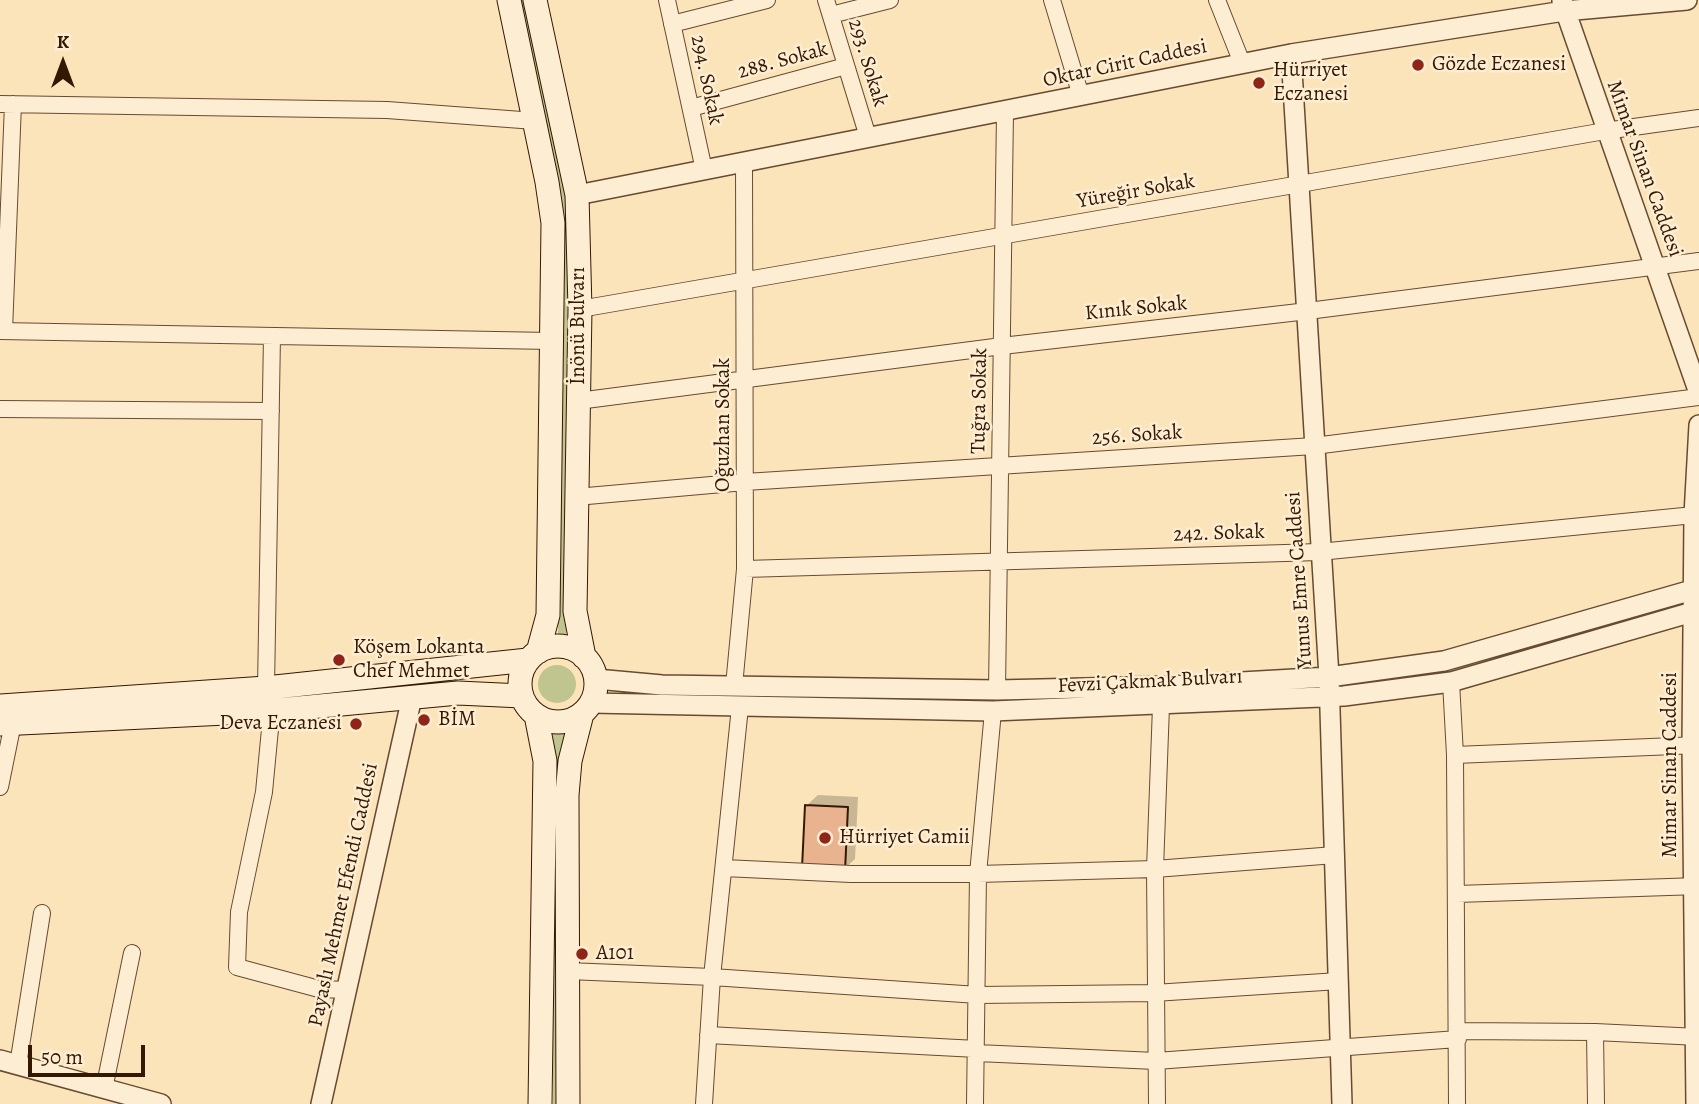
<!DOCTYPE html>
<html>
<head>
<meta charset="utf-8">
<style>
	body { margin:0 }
	#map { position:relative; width:1699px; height:1104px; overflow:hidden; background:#fce4ba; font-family:Alegreya,serif }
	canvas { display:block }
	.north { position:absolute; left:28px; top:28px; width:70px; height:70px; -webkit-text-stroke:5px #fdedd2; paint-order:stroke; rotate:0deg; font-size:19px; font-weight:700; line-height:28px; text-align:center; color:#341803 }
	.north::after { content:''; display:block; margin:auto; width:24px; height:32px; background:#341803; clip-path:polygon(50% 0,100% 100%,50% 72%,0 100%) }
	.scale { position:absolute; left:28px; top:1045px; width:117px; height:32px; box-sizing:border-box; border:4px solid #341803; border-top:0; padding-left:9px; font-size:21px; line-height:24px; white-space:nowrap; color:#341803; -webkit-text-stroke:5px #fdedd2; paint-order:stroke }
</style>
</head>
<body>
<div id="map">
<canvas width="1699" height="1104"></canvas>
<div class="north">K</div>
<div class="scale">50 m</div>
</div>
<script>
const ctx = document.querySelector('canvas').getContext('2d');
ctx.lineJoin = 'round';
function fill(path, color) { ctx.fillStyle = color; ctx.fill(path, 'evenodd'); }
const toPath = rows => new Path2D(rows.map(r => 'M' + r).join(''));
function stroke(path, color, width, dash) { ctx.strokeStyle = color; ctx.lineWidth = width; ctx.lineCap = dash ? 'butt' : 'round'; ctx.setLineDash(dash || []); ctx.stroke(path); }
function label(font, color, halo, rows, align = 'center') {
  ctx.font = font + ' Alegreya,serif'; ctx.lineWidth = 5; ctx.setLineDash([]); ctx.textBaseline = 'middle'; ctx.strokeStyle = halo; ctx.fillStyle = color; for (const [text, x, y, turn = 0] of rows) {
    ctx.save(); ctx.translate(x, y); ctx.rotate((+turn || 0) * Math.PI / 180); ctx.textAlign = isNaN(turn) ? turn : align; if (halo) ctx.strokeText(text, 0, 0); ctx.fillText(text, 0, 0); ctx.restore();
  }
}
const green = toPath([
	[518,0,525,0,568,210,566,637,558,638,559,188],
	'538 684a19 19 0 1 1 38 0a19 19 0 1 1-38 0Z',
	[568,732,559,1104,553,1104,553,797,548,733]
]);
const shadow = toPath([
	[818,795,858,797,855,859,844,869,807,805]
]);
const building = toPath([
	[805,805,848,807,845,871,802,868,805,805]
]);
const minor = toPath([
	[667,0,704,170],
	[826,0,868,137],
	[1052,0,1081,96],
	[1217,0,1242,63],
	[831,15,890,0],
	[672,24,767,0],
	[0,104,387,110,535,121],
	[691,108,846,66],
	[580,309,1605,131,1699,118],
	[0,331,551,341],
	[4,331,13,104],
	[578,401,1002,346,1308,311,1699,261],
	[0,409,271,411],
	[576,497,745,482,1314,446,1699,397],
	[745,569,1319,552,1694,515],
	[1451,682,1455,755,1457,1104],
	[734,686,745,569,744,162],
	[266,688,272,336],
	[997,690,1005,112],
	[267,711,270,729,264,792,239,912,237,967,319,989,347,990],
	[1455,755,1699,745],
	[0,787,13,723],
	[724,868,851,874,978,874,1155,869,1335,855],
	[1457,894,1699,886],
	[568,971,712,977,978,995,1154,993,1339,981],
	[1458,1031,1595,1032,1699,1037],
	[1595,1032,1596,1104],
	[708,1035,977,1049],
	[977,1053,1156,1061,1458,1039],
	[18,1065,42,913],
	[104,1089,132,953],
	[704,1104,712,977,740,707],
	[975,1104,978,874,993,711],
	[1157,1104,1155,869,1161,706]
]);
const tertiary = toPath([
	[1562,1,1699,393],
	[1291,54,1329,677,1342,1104],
	[577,195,1291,54,1564,11,1687,0],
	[596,679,662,685,997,690,1171,686,1329,677,1444,661,1699,588],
	[591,703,993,711,1344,696,1451,682,1699,610],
	[0,1060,161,1104],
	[321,1104,412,697],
	[1696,1104,1692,745,1694,515,1699,425]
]);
const secondary = toPath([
	[509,0,547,182,553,223,548,615,538,652],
	[535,0,577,195,580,309,575,611,584,657],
	'520 684a38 38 0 1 1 76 0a38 38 0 1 1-76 0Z',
	[0,706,266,688,528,660],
	[536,715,545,761,540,1104],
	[0,724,267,711,458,693,522,696],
	[568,1104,567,795,570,761,582,714]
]);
const markers = [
	[1418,65,7,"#8f2418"],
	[1259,83,7,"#8f2418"],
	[339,660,7,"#8f2418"],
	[424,720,7,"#8f2418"],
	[356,724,7,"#8f2418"],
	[825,838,7,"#8f2418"],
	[582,954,7,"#8f2418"]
];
const streetNames = [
	["288. Sokak",783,61,-15],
	["293. Sokak",867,63,73],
	["Oktar Cirit Caddesi",1125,64,-12],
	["294. Sokak",706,80,78],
	["Mimar Sinan Caddesi",1644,169,70],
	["Yüreğir Sokak",1136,192,-10],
	["Kınık Sokak",1136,309,-6],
	["İnönü Bulvarı",579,326,-90],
	["Tuğra Sokak",980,401,-89],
	["Oğuzhan Sokak",724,425,-90],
	["256. Sokak",1137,436,-4],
	["242. Sokak",1219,534,-2],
	["Yunus Emre Caddesi",1300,580,-94],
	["Fevzi Çakmak Bulvarı",1150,682,-3],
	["Mimar Sinan Caddesi",1671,765,-90],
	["Payaslı Mehmet Efendi Caddesi",344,895,-78]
];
const poiNames = [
	["Gözde Eczanesi",1432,65],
	["Hürriyet",1273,71],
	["Eczanesi",1273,95],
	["Köşem Lokanta",353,648],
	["Chef Mehmet",353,672],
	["BİM",438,720],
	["Deva Eczanesi",342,724,"right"],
	["Hürriyet Camii",839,838],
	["A101",596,954]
];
fill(green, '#c0c48f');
fill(shadow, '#0003');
fill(building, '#e9b390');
stroke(building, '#341803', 2);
stroke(minor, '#664b31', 18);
stroke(tertiary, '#664b31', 22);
stroke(secondary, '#341803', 25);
stroke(minor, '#fdedd2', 16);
stroke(tertiary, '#fdedd2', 19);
stroke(secondary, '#fdedd2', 23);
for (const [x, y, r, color] of markers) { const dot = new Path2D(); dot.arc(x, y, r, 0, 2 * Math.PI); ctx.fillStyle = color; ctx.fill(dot); stroke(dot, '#fdedd2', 2.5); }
label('21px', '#341803', '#fdedd2', streetNames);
label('21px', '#341803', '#fdedd2', poiNames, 'left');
</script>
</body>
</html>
